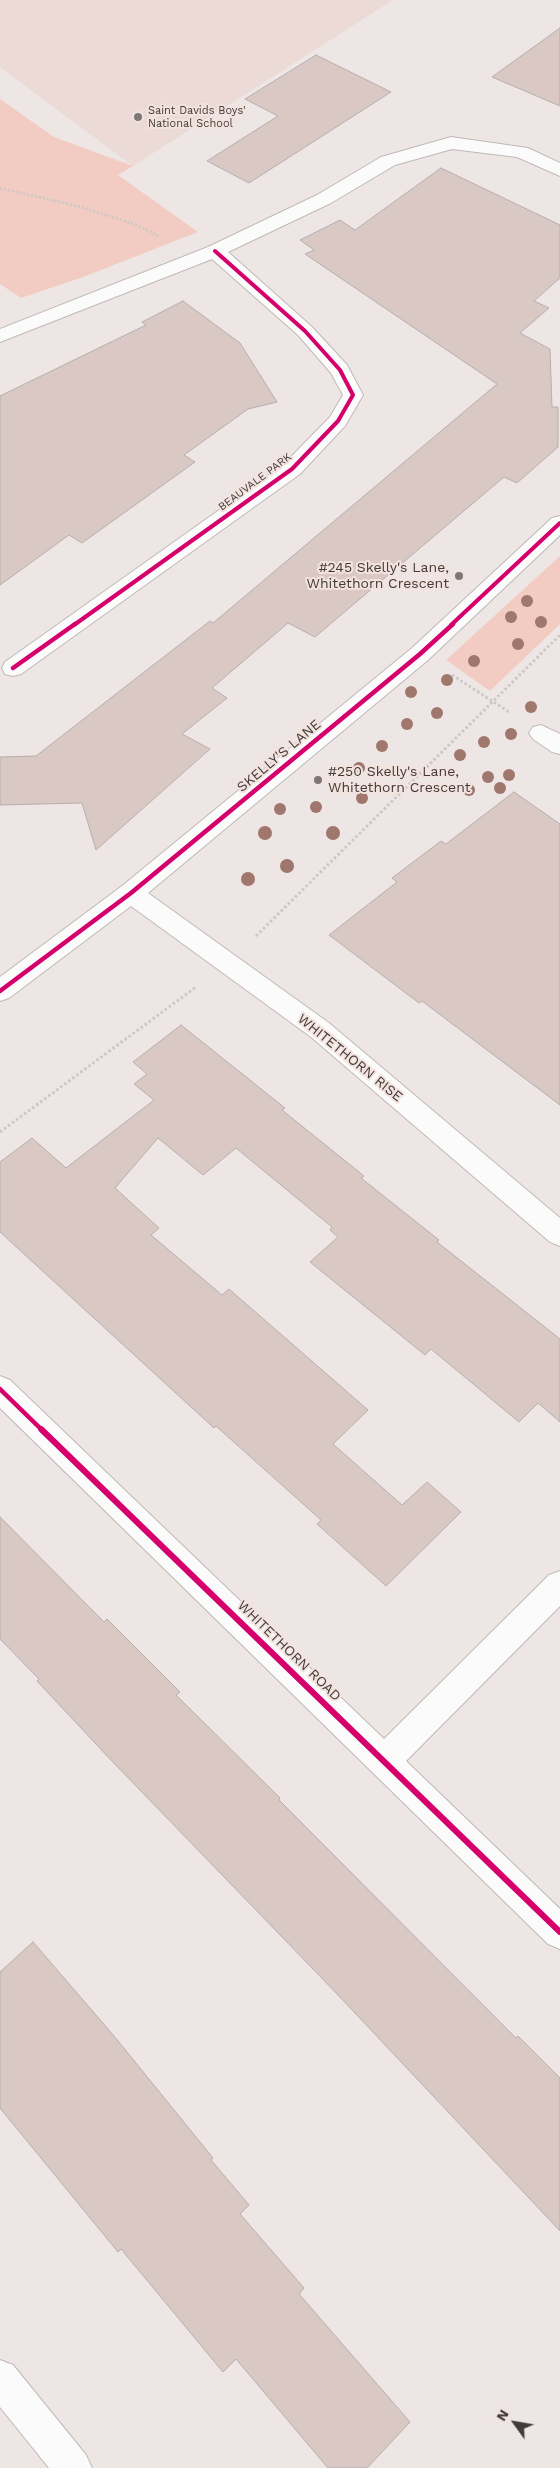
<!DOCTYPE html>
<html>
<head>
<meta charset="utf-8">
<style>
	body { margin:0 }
	#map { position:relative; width:560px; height:2468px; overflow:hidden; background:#eee6e4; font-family:"Work Sans",sans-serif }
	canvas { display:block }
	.north { position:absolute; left:490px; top:2398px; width:50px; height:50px; -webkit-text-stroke:4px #f3e3df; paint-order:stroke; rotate:302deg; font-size:14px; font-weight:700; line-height:20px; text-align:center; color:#413b39 }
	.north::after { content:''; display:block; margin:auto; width:18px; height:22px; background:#413b39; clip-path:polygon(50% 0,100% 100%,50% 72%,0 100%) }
</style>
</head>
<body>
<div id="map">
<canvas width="560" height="2468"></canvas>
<div class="north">N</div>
</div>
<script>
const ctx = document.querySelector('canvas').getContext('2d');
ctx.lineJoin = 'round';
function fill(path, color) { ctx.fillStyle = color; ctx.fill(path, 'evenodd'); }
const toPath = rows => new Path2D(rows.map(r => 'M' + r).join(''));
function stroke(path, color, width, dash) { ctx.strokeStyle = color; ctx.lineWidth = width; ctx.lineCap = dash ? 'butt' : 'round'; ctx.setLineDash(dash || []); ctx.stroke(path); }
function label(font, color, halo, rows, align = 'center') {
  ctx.font = font + ' "Work Sans",sans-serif'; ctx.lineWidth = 4; ctx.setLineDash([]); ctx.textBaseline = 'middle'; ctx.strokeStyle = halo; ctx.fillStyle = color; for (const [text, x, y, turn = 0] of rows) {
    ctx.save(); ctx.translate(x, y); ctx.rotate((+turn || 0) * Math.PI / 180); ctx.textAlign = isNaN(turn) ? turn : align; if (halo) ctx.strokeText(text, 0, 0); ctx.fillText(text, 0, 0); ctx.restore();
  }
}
const built = toPath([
	[0,0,393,0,133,166,0,67]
]);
const green = toPath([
	[0,99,54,137,133,166,118,175,198,232,83,277,21,298,0,284],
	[560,556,560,624,490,691,446,660]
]);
const building = toPath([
	[560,28,560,106,492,77,560,28],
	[316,55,391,92,249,183,207,161,278,116,245,99,316,55],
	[441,168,560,225,560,278,534,301,549,308,520,333,550,349,552,407,558,407,558,447,517,483,504,477,315,637,288,623,212,688,227,698,182,734,210,749,96,850,82,803,0,805,0,757,36,756,210,621,213,623,497,384,305,254,314,250,300,240,340,220,355,230,441,168],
	[183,301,240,343,277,402,248,409,184,455,195,462,82,543,69,535,0,585,0,396,146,325,142,322,183,301],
	[514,792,560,824,560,1105,422,1001,419,1003,329,935,397,882,392,878,441,841,446,844,514,792],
	[181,1025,285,1108,282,1110,364,1176,361,1178,439,1240,437,1242,560,1339,560,1422,538,1403,519,1422,431,1349,425,1355,310,1262,338,1237,330,1230,332,1227,236,1148,203,1175,158,1138,115,1188,159,1228,151,1235,222,1295,229,1289,368,1410,333,1444,402,1505,427,1482,461,1512,386,1586,317,1524,321,1520,216,1426,214,1428,0,1232,0,1162,32,1138,66,1168,154,1100,134,1084,147,1074,133,1062,181,1025],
	[0,1517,104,1622,107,1619,180,1692,176,1695,280,1798,279,1800,516,2038,518,2036,560,2078,560,2231,340,1997,110,1759,37,1681,39,1679,0,1639,0,1517],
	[33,1942,114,2036,213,2158,211,2160,249,2205,240,2214,304,2288,299,2294,410,2422,367,2468,328,2468,236,2359,223,2372,121,2249,118,2252,0,2108,0,1972,33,1942]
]);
const pathFar1 = toPath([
	[0,188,81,207,137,225,158,236]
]);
const path = toPath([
	[452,675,509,712],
	[256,936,560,635],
	[0,1132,196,987]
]);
const minor = toPath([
	[451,137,528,148,560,163,560,176,517,157,452,149,395,165,331,203,228,252,312,327,347,365,363,395,345,426,300,474,21,674,13,676,5,674,2,668,5,662,284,464,330,417,343,395,331,373,298,335,212,259,0,342,0,329,208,247,317,195,381,157,451,137],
	[560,516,560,535,428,660,148,893,329,1023,560,1218,560,1246,550,1242,311,1037,131,906,9,998,0,1001,0,977,122,886,412,648,552,518,560,516],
	[541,725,560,734,560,754,552,752,533,739,529,733,533,727,541,725],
	[0,1376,10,1380,384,1739,549,1575,560,1571,560,1606,406,1761,560,1909,560,1949,548,1944,0,1408,0,1376],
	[0,2360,13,2365,86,2455,92,2468,49,2468,0,2407,0,2360]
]);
const cyclewayFar2 = toPath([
	[74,625,292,469,338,421,353,395,340,370,305,331,215,251],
	[451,625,560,523]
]);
const cyclewayFar1 = toPath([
	[13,668,75,624],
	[0,991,131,893,420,654,453,624],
	[0,1389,42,1430]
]);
const cycleway = toPath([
	[41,1429,560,1932]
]);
const trees = [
	[527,601,6],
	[511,617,6],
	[541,622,6],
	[518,644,6],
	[474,661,6],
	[447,680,6],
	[411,692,6],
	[531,707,6],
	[437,713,6],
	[407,724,6],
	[511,734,6],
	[484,742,6],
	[382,746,6],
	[460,755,6],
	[359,768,6],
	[509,775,6],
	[488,777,6],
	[500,788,6],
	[469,790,6],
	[362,798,6],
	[316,807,6],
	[280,809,6],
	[265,833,7],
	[333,833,7],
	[287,866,7],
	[248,879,7]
];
const markers = [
	[138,117,5,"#7e7775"],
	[459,576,5,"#7e7775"],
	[318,780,5,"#7e7775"]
];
const farPoinames = [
	["Saint Davids Boys'",148,111],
	["National School",148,124]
];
const farStreetnames = [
	["BEAUVALE PARK",255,482,-37]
];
const poiNames = [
	["#245 Skelly's Lane,",449,568],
	["Whitethorn Crescent",449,584],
	["#250 Skelly's Lane,",328,772,"left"],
	["Whitethorn Crescent",328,788,"left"]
];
const streetNames = [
	["SKELLY'S LANE",279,756,-40],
	["WHITETHORN RISE",350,1058,39],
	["WHITETHORN ROAD",289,1651,44]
];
fill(built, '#ecdad6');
fill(green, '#f2ccc2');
fill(building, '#dac8c4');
stroke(building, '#b5afae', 1);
stroke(minor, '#bfb9b7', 2);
stroke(pathFar1, '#cbc8c7', 2.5, [2, 2]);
stroke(path, '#cbc8c7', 3, [2.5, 2.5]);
fill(minor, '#fcfbfb');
stroke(cyclewayFar2, '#d6006c', 4);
stroke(cyclewayFar1, '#d6006c', 4.5);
stroke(cycleway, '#d6006c', 6);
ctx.fillStyle = '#9f776d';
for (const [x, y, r] of trees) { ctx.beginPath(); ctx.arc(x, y, r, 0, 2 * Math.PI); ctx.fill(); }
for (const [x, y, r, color] of markers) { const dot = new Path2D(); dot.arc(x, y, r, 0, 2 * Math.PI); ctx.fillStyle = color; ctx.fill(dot); stroke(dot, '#f3e3df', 2); }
label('11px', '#413b39', '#f3e3df', farPoinames, 'left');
label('11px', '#413b39', '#f3e3df', farStreetnames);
label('14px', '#413b39', '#f3e3df', poiNames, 'right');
label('14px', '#413b39', '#f3e3df', streetNames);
</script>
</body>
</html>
